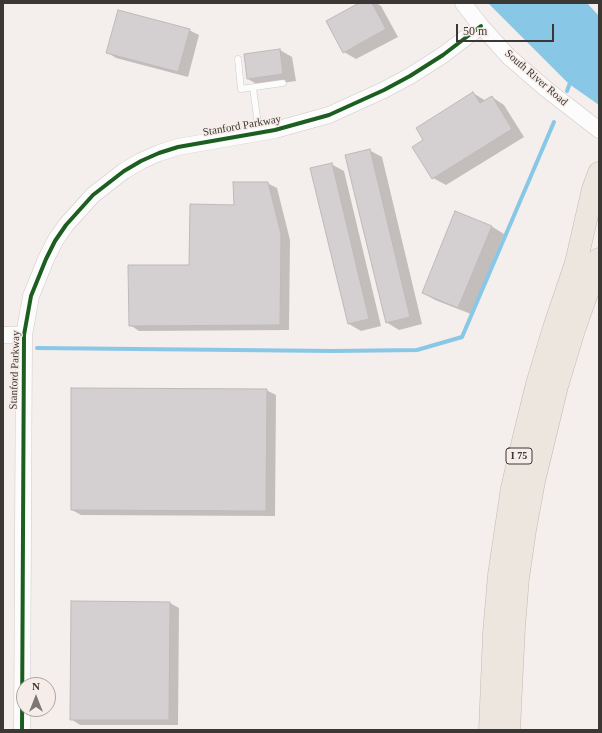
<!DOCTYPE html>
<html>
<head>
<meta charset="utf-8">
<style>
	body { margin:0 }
	#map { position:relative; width:602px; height:733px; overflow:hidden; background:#f4eeec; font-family:"Times New Roman",serif }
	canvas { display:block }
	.frame { position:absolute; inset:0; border:4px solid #3b3735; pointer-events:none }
	.north { position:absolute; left:16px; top:677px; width:40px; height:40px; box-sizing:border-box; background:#f7ede8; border:1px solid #aca4a0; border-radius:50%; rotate:0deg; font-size:11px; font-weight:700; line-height:16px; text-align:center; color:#3b3735 }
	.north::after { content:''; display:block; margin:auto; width:14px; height:18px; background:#7c7775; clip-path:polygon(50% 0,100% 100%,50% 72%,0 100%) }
	.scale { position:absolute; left:456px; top:24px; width:98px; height:18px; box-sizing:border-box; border:2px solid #3b3735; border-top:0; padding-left:5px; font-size:12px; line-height:14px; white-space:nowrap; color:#3b3735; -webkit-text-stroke:3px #f7ede8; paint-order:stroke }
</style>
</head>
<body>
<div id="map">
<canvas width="602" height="733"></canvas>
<div class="frame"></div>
<div class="north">N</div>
<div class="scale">50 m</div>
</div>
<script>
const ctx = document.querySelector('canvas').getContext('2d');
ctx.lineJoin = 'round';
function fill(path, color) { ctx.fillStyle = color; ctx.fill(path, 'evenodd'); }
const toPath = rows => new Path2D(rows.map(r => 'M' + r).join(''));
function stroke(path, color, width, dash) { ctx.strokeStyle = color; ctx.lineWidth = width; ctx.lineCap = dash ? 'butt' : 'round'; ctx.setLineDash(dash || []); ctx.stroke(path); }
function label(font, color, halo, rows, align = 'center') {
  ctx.font = font + ' "Times New Roman",serif'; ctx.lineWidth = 3; ctx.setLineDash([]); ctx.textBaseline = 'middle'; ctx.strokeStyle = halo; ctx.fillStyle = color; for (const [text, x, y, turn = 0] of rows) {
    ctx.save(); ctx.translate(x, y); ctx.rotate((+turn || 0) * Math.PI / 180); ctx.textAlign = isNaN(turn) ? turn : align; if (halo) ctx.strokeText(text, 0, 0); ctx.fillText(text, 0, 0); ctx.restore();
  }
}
const water = toPath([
	[488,3,587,3,599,16,599,105,569,84]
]);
const shadow = toPath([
	[361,3,376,3,381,6,398,37,356,59,344,52],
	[189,30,199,35,188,77,116,58,107,52],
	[280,50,292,57,296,81,260,86,248,79],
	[473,93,486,101,492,97,504,105,524,137,446,185,433,178,425,140],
	[369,150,382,157,422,324,399,330,386,322],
	[331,164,344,171,381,326,361,331,349,324],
	[267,183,277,188,290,240,289,330,139,331,130,325,190,266,235,206],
	[491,226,504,234,471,314,435,300,423,293],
	[266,390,276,395,275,516,81,515,72,510],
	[170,603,179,608,178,725,80,725,71,719]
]);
const stream = toPath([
	[567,91,571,80],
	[37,348,334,351,417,350,462,337,554,122]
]);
const building = toPath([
	[359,3,372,3,386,29,343,53,326,21,359,3],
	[118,10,190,29,178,72,106,53,118,10],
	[280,49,283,74,247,79,244,54,280,49],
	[473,92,480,103,492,96,512,129,432,179,412,147,423,140,416,128,473,92],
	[370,149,410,317,386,323,345,155,370,149],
	[332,163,369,319,348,324,310,168,332,163],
	[233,182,268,182,281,234,280,325,129,326,128,265,189,265,190,204,234,205,233,182],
	[455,211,492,226,458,308,422,293,455,211],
	[71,388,267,389,266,511,71,510,71,388],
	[71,601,170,602,169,720,70,720,71,601]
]);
const service = toPath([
	[238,59,241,89,283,83],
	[253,88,259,132]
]);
const tertiary = toPath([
	[463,3,481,26,509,57,546,89,599,130],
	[3,335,24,335],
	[22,730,24,335,31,296,46,259,55,241,66,225,93,195,124,171,141,161,159,153,178,147,275,130,329,115,384,90,410,76,443,55,481,26]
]);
const motorway = toPath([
	[490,730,494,633,499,575,512,488,523,441,537,384,554,328,576,263,593,189,599,173],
	[509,730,514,627,518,578,525,530,534,481,557,386,574,330,599,259]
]);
const cycleway = toPath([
	[22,730,24,335,31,296,46,259,55,241,66,225,93,195,124,171,141,161,159,153,178,147,275,130,329,115,384,90,410,76,443,55,481,26]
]);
const shields = [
	[519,456,26]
];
const shieldNames = [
	["I 75",519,456]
];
const streetNames = [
	["South River Road",536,78,41],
	["Stanford Parkway",242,126,-10],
	["Stanford Parkway",15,370,-88]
];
fill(water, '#88c7e6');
fill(shadow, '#0003');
stroke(stream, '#88c7e6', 4);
fill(building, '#d4d0d1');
stroke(building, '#bcbaba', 1);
stroke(service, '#cecac8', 7);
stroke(tertiary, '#cecac8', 17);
stroke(motorway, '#c2b9b0', 23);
stroke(service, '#fdfcfc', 6);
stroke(tertiary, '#fdfcfc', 16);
stroke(motorway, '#ede6de', 22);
stroke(cycleway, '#1b5e20', 4);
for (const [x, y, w] of shields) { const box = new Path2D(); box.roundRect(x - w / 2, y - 8, w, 16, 3); ctx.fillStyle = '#f7ede8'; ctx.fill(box); stroke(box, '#3b3735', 1); }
label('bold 10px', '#3b3735', null, shieldNames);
label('11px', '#3b3735', '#f7ede8', streetNames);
</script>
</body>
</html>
